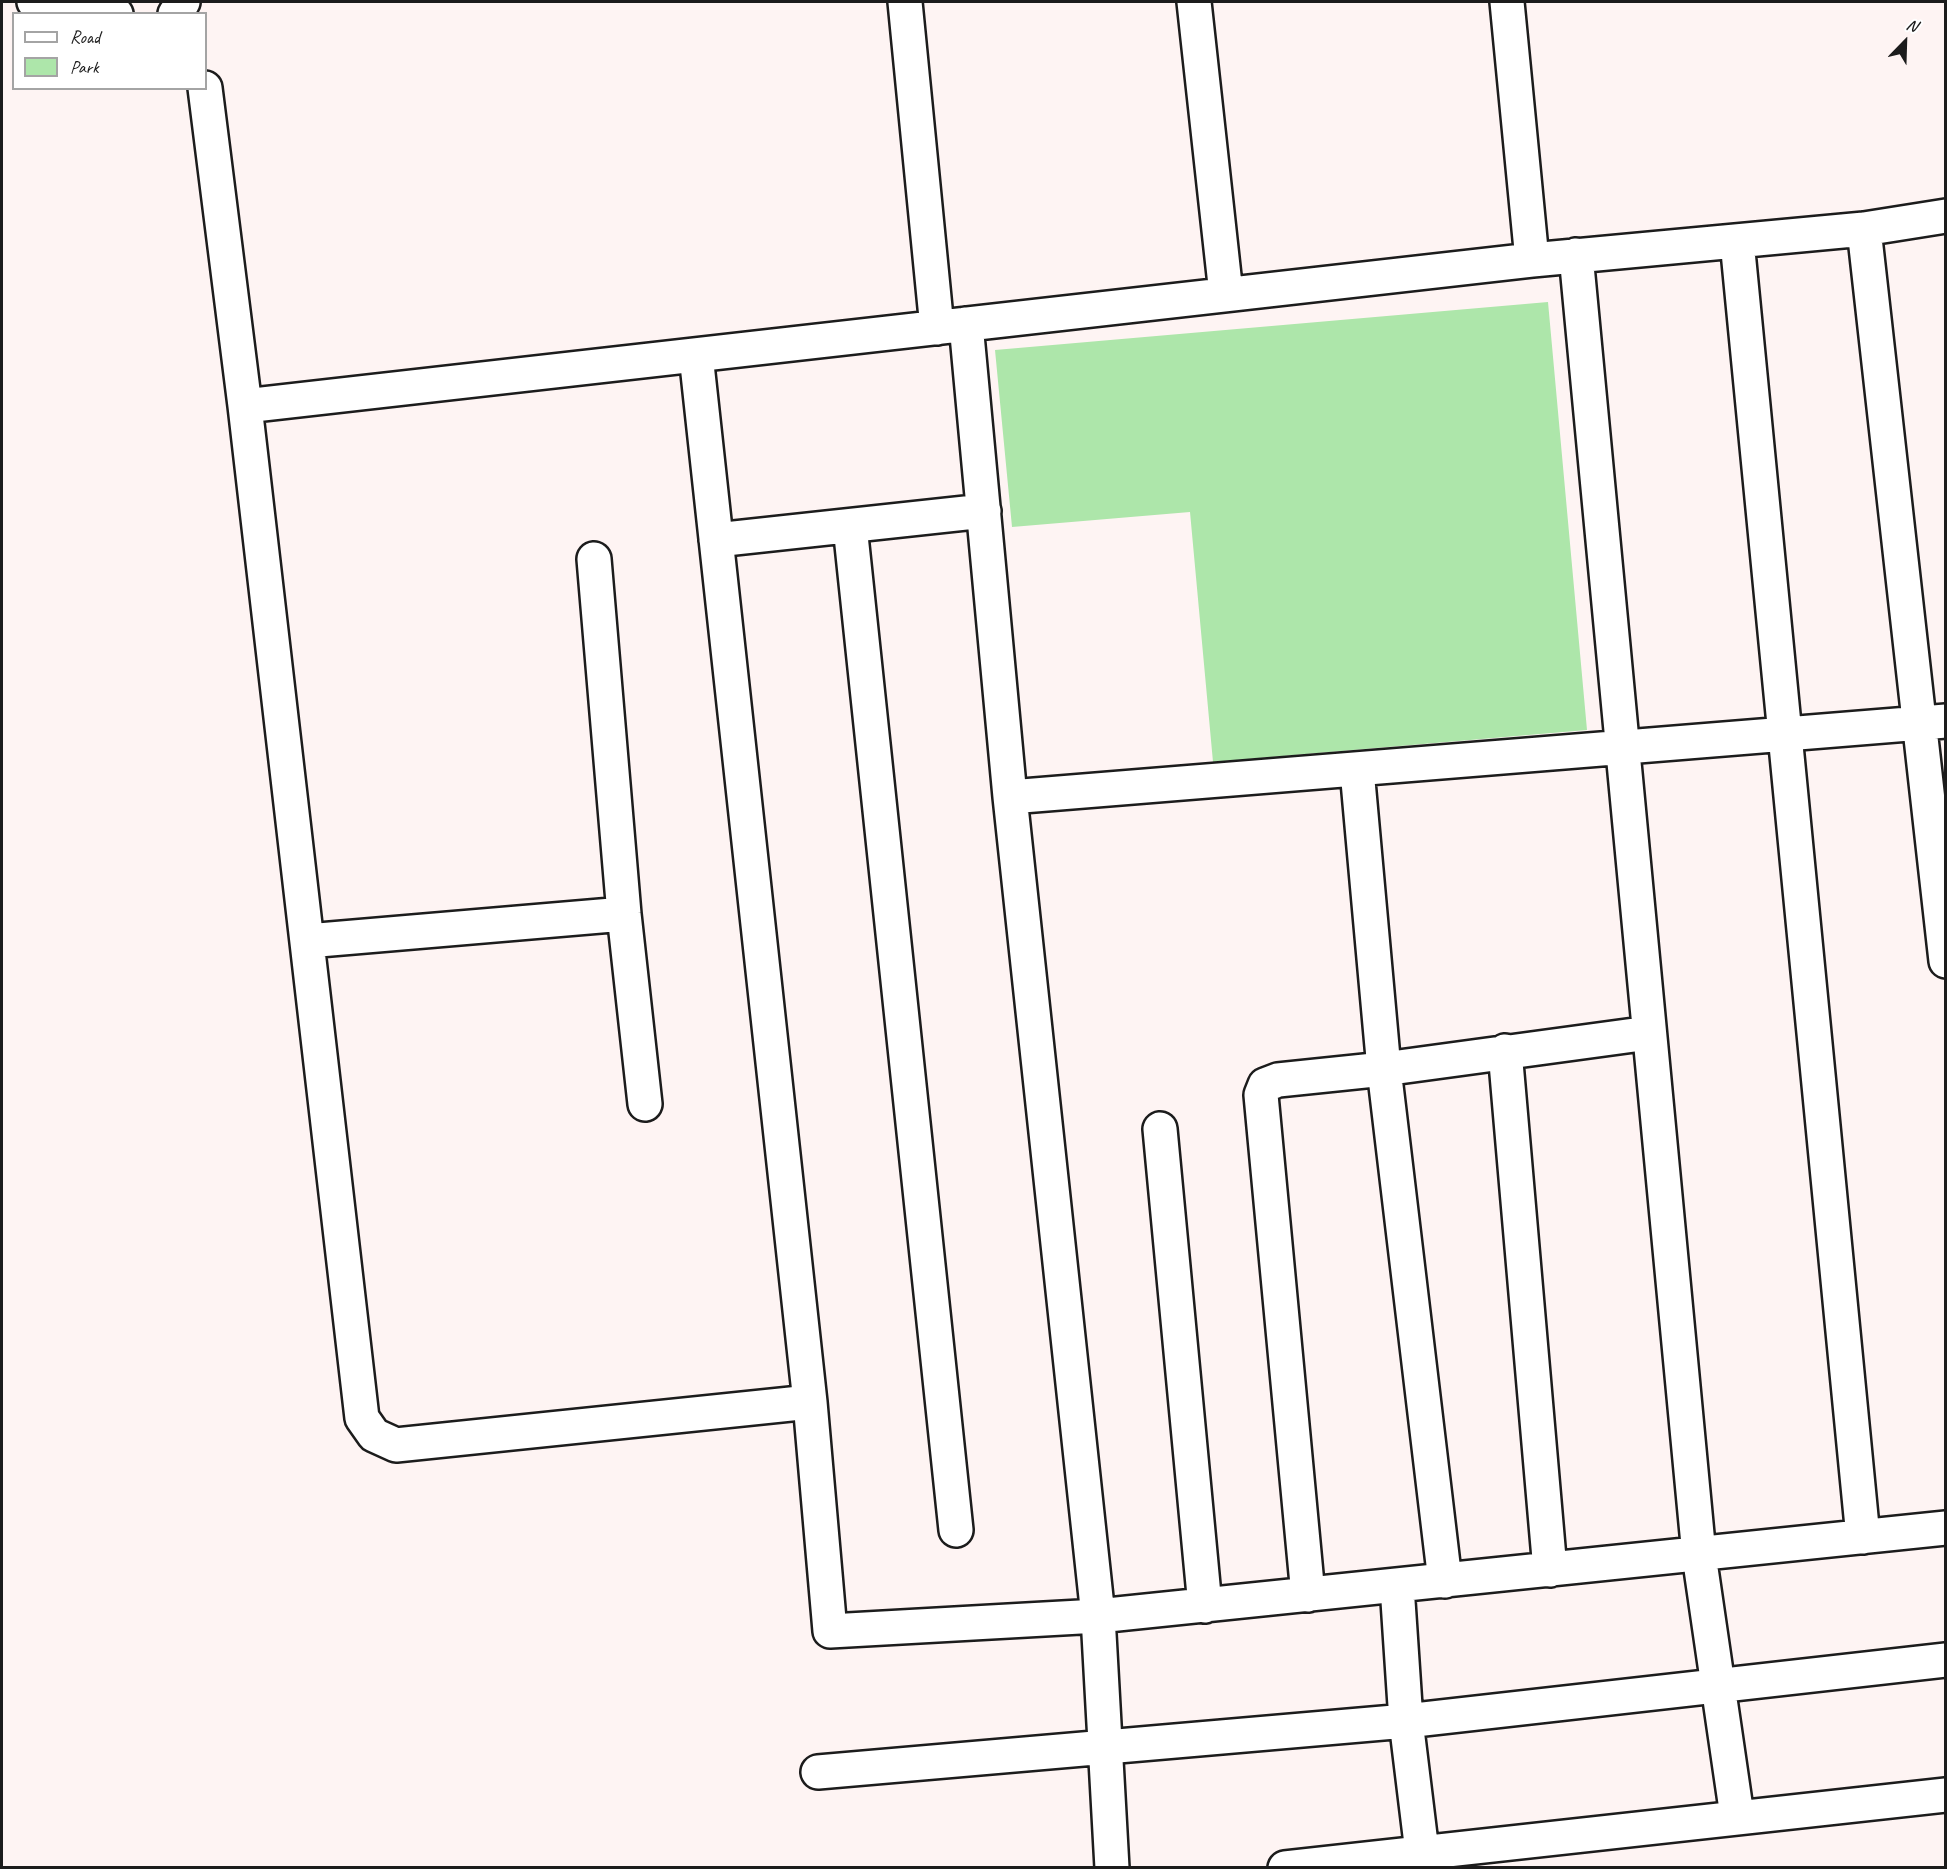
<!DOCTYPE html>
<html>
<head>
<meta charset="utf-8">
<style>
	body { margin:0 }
	#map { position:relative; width:1947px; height:1869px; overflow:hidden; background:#fef4f3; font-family:Caveat,sans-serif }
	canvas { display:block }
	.frame { position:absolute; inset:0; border:3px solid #1c1c1c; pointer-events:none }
	.legend { position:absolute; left:12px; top:12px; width:195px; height:78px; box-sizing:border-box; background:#fff; border:2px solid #a4a4a4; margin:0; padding:8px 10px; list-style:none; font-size:18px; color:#1c1c1c }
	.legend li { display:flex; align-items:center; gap:12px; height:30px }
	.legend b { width:30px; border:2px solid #a4a4a4 }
	.north { position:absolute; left:1875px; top:12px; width:60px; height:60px; -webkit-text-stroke:4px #fff; paint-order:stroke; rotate:23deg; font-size:16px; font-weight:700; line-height:24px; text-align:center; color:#1c1c1c }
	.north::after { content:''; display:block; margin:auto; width:21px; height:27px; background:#1c1c1c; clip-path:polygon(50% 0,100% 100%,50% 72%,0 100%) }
</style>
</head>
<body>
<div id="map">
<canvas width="1947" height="1869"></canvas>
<div class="frame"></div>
<ul class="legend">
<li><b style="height:8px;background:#fff"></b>Road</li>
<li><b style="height:16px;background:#ade6aa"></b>Park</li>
</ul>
<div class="north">N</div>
</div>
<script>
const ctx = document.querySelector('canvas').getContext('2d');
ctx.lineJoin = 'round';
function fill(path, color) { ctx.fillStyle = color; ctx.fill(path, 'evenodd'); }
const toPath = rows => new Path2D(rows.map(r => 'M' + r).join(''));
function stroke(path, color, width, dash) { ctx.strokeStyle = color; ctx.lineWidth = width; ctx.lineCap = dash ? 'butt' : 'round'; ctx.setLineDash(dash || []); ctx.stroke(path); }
const green = toPath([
	[1548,302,1587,730,1213,762,1190,512,1012,527,995,350]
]);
const minor = toPath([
	[34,2,116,14],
	[905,2,937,328],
	[1194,2,1226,294],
	[1507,2,1532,260],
	[175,14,183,2],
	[205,88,245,406,362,1418,374,1435,396,1445,810,1402],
	[1864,229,1946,961],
	[1737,241,1863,1537],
	[1576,255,1699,1555,1737,1816],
	[966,324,1010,797,1098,1616,1112,1868],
	[696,355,810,1402,830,1631,1098,1616,1946,1528],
	[245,406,1532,260,1864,229,1946,216],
	[850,526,956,1530],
	[716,540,984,511],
	[594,559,624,914,645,1104],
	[1357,770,1384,1069,1445,1581],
	[1010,797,1946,721],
	[307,941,624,914],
	[1505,1051,1550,1570],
	[1160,1129,1205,1606],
	[1397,1586,1406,1721,1422,1852],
	[1308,1595,1261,1095,1265,1085,1278,1080,1384,1069,1649,1033],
	[818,1772,1406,1721,1946,1660],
	[1285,1868,1946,1795]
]);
fill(green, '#ade6aa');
stroke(minor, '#1c1c1c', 38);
stroke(minor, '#fff', 33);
</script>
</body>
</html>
